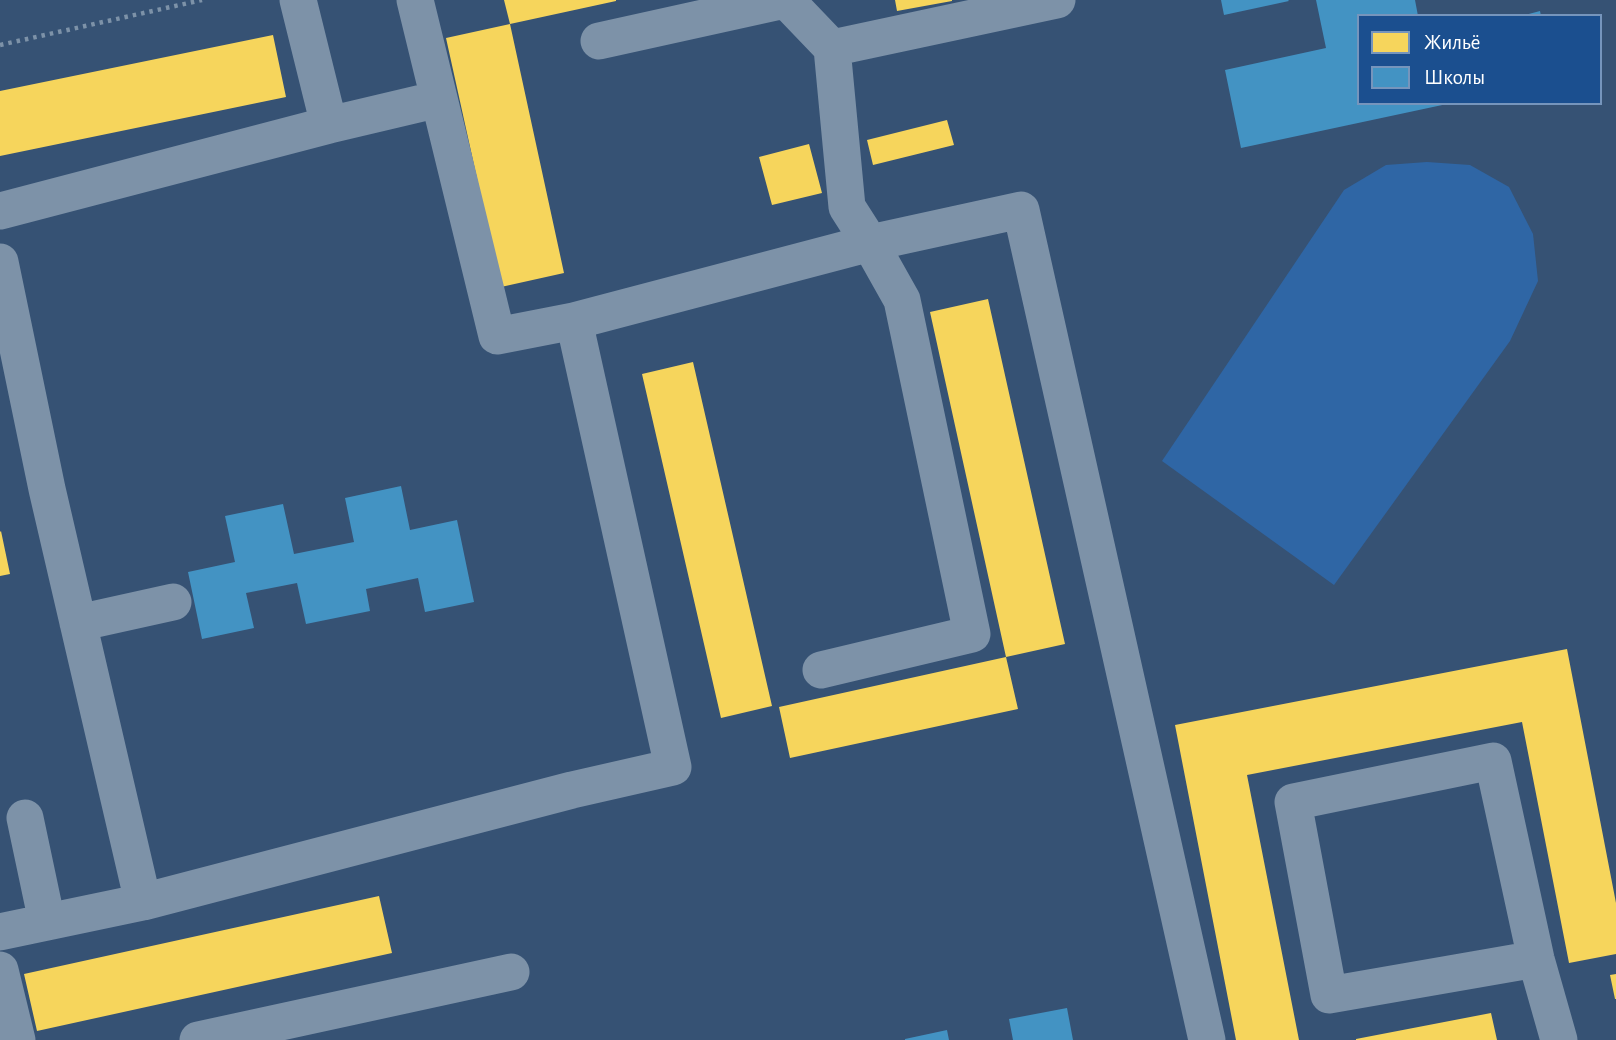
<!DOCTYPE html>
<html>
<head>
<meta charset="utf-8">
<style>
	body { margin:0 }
	#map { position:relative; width:1616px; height:1040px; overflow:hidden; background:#365274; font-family:"Alegreya Sans",sans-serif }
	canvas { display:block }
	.legend { position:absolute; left:1357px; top:14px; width:245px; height:91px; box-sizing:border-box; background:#1b4f8f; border:2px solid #7695bc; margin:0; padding:9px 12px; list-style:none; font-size:21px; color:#fff }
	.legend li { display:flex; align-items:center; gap:14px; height:35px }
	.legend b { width:35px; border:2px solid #7695bc }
</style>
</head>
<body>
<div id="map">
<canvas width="1616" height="1040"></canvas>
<ul class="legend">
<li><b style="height:19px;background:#f6d55c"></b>Жильё</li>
<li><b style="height:19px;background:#4393c3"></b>Школы</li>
</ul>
</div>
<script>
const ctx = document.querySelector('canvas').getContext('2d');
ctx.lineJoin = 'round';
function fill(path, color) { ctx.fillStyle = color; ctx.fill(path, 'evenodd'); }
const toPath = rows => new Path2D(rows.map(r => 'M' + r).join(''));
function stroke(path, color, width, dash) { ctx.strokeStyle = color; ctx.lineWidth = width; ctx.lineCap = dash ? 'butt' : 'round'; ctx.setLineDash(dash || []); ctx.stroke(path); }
const green = toPath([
	[1427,162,1470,165,1509,187,1533,234,1538,281,1510,341,1334,585,1162,461,1344,190,1386,165]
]);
const homes = toPath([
	[504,0,616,0,616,1,510,24],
	[895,0,952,0,952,1,897,11],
	[510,24,564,273,501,287,446,38],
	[273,35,286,97,0,156,0,91],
	[947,120,954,145,873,165,867,140],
	[809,144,822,193,772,205,759,157],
	[988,299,1065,644,1006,657,1018,709,790,758,779,707,1006,657,930,312],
	[693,362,772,706,721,718,642,374],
	[1,531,10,574,0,576,0,532],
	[1567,649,1616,903,1616,954,1569,963,1522,722,1247,775,1299,1040,1236,1040,1175,725],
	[379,896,392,953,37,1031,24,974],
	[1616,974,1616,999,1615,999,1610,975],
	[1491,1013,1497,1040,1356,1040,1356,1039]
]);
const schools = toPath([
	[1221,0,1288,0,1289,1,1224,15],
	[1316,0,1415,0,1418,16,1359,16,1359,103,1447,104,1241,148,1225,70,1326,48],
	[1540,11,1541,16,1525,16,1525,15],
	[401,486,410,530,457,520,474,602,425,612,418,578,366,589,370,611,306,624,297,583,246,593,254,628,202,639,188,572,235,562,225,516,283,504,294,554,354,542,345,498],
	[1067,1008,1073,1040,1013,1040,1009,1019],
	[947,1030,949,1040,905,1040,905,1039]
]);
const path = toPath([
	[0,45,202,0]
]);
const minor = toPath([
	[415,0,497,336,574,321],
	[786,0,832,48],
	[1057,0,832,48,847,207,870,243,1021,210,1207,1040],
	[599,41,785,0],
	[329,125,439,99],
	[0,211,329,125,298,0],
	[0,262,47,489,143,902],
	[78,623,173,602],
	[25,818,47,922],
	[0,932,143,902,572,790,673,767,574,321,870,243,902,300,972,634,821,670],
	[1536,959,1329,995,1293,802,1493,761,1536,959,1559,1040],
	[0,970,17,1040],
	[198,1040,511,972]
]);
fill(green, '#2f66a5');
fill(homes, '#f6d55c');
fill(schools, '#4393c3');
stroke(path, '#7d92a8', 4.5, [3.5, 5]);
stroke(minor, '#7d92a8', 37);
</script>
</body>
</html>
